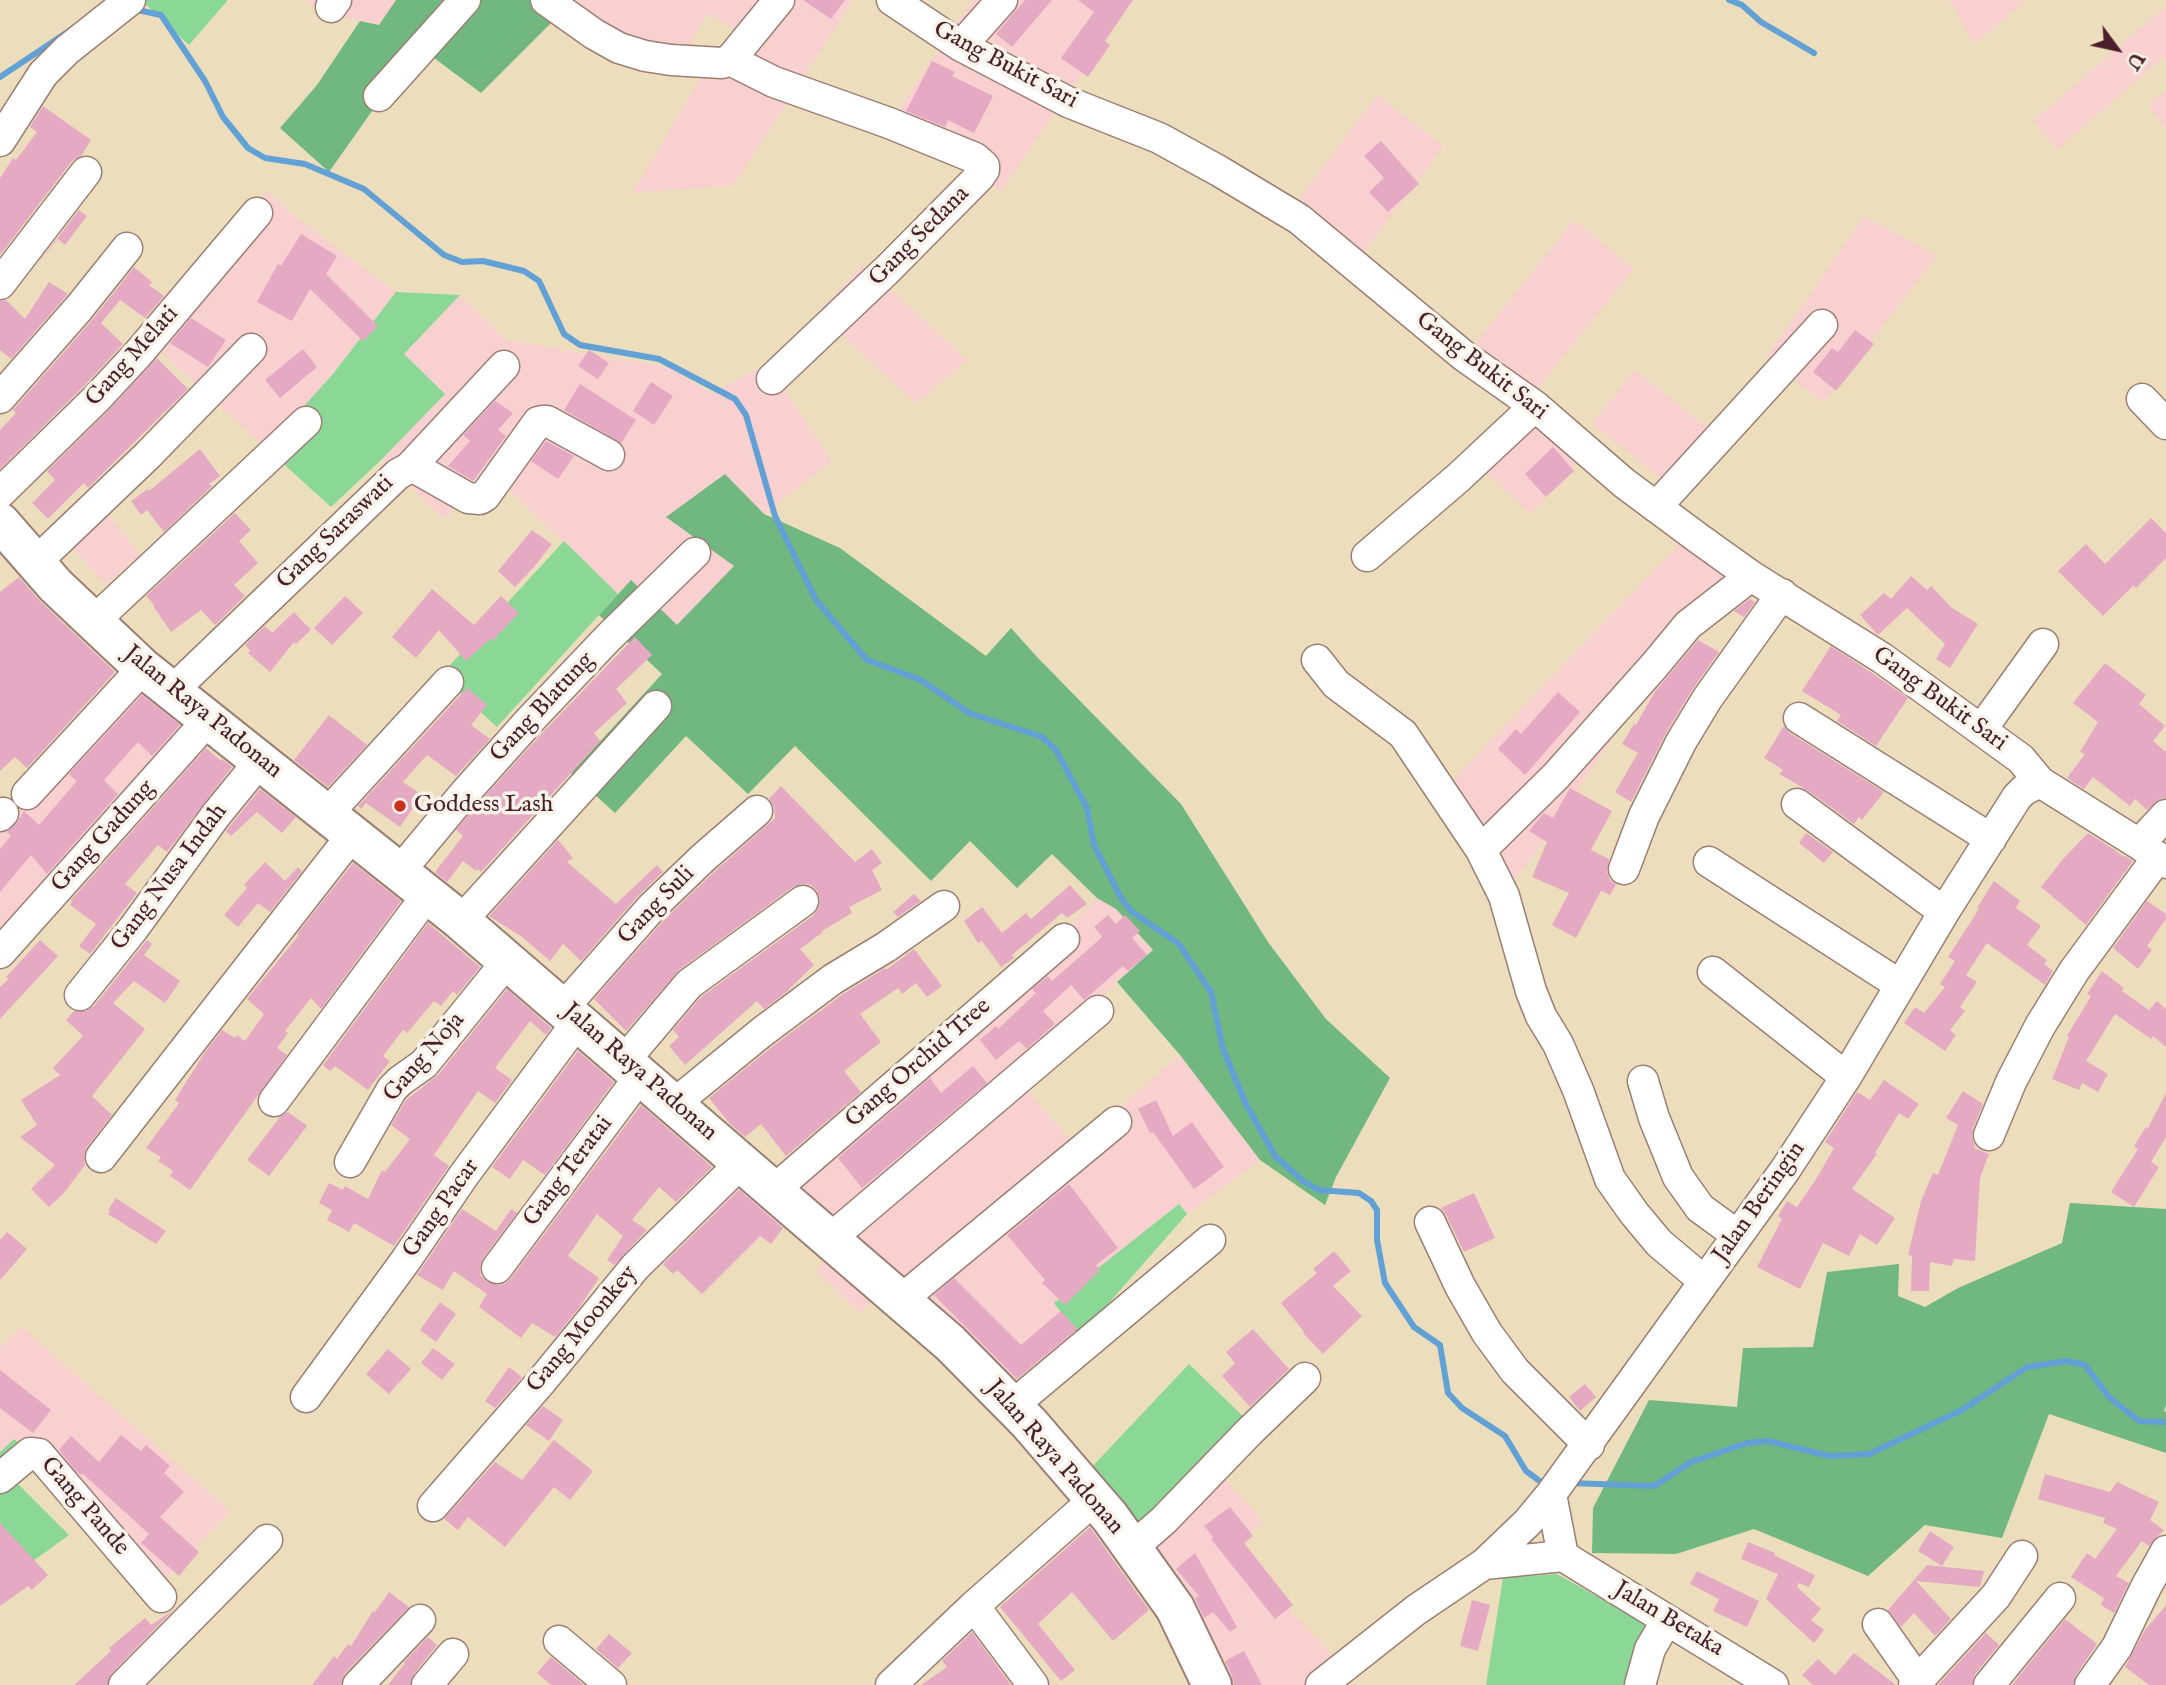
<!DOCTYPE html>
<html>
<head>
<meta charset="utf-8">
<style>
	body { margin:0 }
	#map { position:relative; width:2166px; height:1685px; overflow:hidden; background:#ecdebc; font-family:"IM FELL English",serif }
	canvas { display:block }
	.north { position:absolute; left:2082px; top:14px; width:70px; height:70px; -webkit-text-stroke:5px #f7f3e8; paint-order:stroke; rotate:123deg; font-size:19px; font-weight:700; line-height:28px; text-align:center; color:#4a1f2b }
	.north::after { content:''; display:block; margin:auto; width:24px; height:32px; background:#4a1f2b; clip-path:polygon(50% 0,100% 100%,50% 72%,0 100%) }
</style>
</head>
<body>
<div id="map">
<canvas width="2166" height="1685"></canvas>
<div class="north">U</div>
</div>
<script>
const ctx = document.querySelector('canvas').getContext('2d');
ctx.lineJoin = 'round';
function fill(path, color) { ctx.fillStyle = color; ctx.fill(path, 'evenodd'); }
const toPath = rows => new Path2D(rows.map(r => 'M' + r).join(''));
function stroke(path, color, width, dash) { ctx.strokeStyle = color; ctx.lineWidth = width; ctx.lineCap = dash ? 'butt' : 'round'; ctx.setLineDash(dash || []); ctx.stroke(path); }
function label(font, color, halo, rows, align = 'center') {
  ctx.font = font + ' "IM FELL English",serif'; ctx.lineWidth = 7; ctx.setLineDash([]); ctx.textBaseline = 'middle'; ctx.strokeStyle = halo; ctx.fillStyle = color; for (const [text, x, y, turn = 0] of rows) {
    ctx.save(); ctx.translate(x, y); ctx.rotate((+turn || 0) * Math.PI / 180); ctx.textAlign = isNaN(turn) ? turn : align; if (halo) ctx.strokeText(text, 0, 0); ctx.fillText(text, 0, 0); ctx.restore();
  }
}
const built = toPath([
	[304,0,396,0,379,25,328,13],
	[570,0,853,0,734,185,632,193,716,52,736,30,707,14,674,71],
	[973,0,1133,0,1001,191,893,117],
	[1950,0,2026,0,1974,45],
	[2166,6,2166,55,2057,150,2033,121],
	[2166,91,2166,129,2148,104],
	[1377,95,1444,146,1357,261,1290,211],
	[267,191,291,213,396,292,333,374,266,448,139,332],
	[1864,216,1937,256,1824,402,1765,359],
	[1574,220,1634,269,1526,403,1583,456,1531,514,1471,459,1525,404,1464,357],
	[863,264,967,360,916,404,818,313],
	[460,295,506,340,672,368,711,394,767,363,832,461,764,514,725,474,667,517,735,566,677,625,631,581,618,594,489,471,444,519,382,459,444,394,404,354],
	[1634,370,1708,428,1666,482,1592,424],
	[106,512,141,555,105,585,67,541],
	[1687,536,1733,566,1640,697,1536,852,1498,901,1446,787],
	[151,658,216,716,0,931,0,811],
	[1097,898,1116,909,1153,951,1014,1075,1075,1146,1180,1055,1260,1160,1187,1214,1179,1204,1055,1302,1079,1337,985,1391,935,1339,924,1350,874,1299,860,1313,816,1271,828,1257,790,1210,749,1249,696,1193,735,1148,772,1192,925,1072],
	[22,1327,230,1511,161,1584,14,1439,0,1452,0,1348],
	[1209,1463,1263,1521,1233,1549,1340,1663,1340,1685,1201,1685,1132,1545]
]);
const green = toPath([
	[141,0,228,0,189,45],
	[396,292,460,295,404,354,445,394,382,459,331,507,266,448,333,374],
	[564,541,618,594,497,727,441,675],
	[1179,1204,1187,1214,1079,1337,1054,1303],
	[1189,1364,1251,1424,1132,1545,1072,1488],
	[14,1439,29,1451,7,1473,69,1535,26,1566,0,1533,0,1452],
	[1557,1574,1652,1627,1631,1685,1486,1685,1503,1578]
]);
const forest = toPath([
	[396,0,549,0,565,9,481,93,418,46,329,172,280,128,317,85,360,21,379,25],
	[725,474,764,514,840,548,986,656,1011,628,1038,658,1181,804,1268,942,1326,1019,1390,1078,1336,1177,1325,1205,1260,1160,1180,1055,1117,982,1153,950,1116,909,1097,898,1052,854,1017,888,970,841,931,881,795,746,748,794,686,736,615,813,571,773,662,674,599,615,631,580,677,625,734,566,666,517],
	[2070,1203,2166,1209,2166,1405,2164,1411,2166,1412,2166,1453,2049,1414,2002,1538,1925,1525,1868,1576,1754,1529,1676,1554,1592,1553,1593,1508,1649,1400,1737,1407,1743,1348,1813,1347,1827,1272,1899,1264,1898,1296,1925,1307,1958,1288,2062,1243]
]);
const stream = toPath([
	[1729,0,1742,5,1761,22,1814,53],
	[133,9,161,15,205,81,223,117,248,148,265,158,305,164,364,189,444,255,462,262,483,261,524,271,539,281,564,334,580,345,659,359,735,399,746,415,775,516,816,600,867,660,921,680,969,713,1042,737,1056,750,1087,808,1094,845,1120,896,1131,911,1179,944,1211,992,1223,1049,1246,1104,1275,1156,1303,1181,1319,1190,1359,1193,1371,1201,1377,1210,1377,1240,1385,1283,1414,1327,1440,1345,1448,1393,1462,1408,1505,1436,1526,1471,1541,1482,1549,1483],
	[0,77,72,29],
	[1570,1483,1654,1486,1691,1462,1747,1443,1768,1441,1830,1456,1869,1454,1962,1410,2027,1367,2067,1361,2085,1365,2109,1397,2139,1421,2166,1422]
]);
const building = toPath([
	[803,0,845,0,831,19],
	[1025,0,1052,0,1012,47,996,34],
	[1078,0,1133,0,1105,41,1110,45,1088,77,1061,58,1094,12],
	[932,61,955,72,952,76,993,96,974,133,948,120,945,127,906,111],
	[43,106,91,140,81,156,72,161,0,255,0,178,13,158,16,160,37,132,30,127],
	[1381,141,1419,184,1388,212,1369,192,1384,178,1364,156],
	[79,210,87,216,65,245,58,239,37,265],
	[301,234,337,256,326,274,378,326,363,341,310,289,292,321,257,302,278,264,281,266],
	[134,267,152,282,149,285,164,296,145,318,120,300,101,323,123,344,84,386,0,469,0,430,16,413,13,410,92,320],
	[49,282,68,294,11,359,0,350,0,301,6,300,25,319],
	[191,318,226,340,208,367,170,343],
	[1855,330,1874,344,1836,391,1813,372,1832,348,1838,352],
	[303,349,317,367,280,398,265,380],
	[589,350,609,363,598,379,578,366],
	[157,358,188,389,88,488,84,483,48,519,32,503,55,480,47,471,109,410],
	[651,382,673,396,654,425,633,411],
	[580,384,636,420,621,443,564,410],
	[495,401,513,413,498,430,506,436,473,481,448,466,470,441,463,435],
	[546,441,574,456,558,479,531,461],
	[1553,447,1574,471,1546,497,1525,474],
	[200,449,220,476,209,484,212,486,164,532,147,510,141,515,131,501,148,489,149,491],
	[235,513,251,530,239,541,258,563,234,585,245,596,215,625,201,610,171,632,153,606,154,605,146,596],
	[2151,518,2166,533,2166,558,2136,588,2133,586,2103,616,2058,571,2086,544,2105,564],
	[532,530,552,544,534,567,515,587,498,571],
	[1911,576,1927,590,1931,586,1952,608,1978,624,1950,668,1936,659,1945,644,1907,608,1878,635,1860,615,1884,593,1891,599],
	[19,577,41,602,115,672,27,768,15,757,0,771,0,592],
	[432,589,474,625,501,596,519,613,492,641,490,639,466,661,439,630,416,658,392,637],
	[345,596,363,613,332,645,314,628],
	[1750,599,1755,602,1744,617,1734,611],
	[294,612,311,630,296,644,294,642,270,672,248,653,250,650,245,645,265,626,272,633],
	[635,637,652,655,616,689,627,703,594,733,600,741,481,872,478,869,476,871,463,861,447,882,435,872,463,836,456,830,477,805,544,731],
	[1698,640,1719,652,1692,690,1666,733,1631,802,1615,792,1638,753,1622,744,1634,724,1636,725,1654,693],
	[1831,646,1872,673,1908,698,1876,746,1837,721,1841,715,1802,691],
	[2105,663,2146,695,2139,704,2165,726,2153,741,2166,752,2166,798,2160,799,2147,810,2135,799,2130,806,2093,777,2084,789,2067,778,2085,754,2080,752,2098,722,2073,703],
	[467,688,487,705,471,725,490,739,456,776,427,755,403,782,422,795,400,827,366,803,361,809,358,806],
	[1558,692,1580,712,1525,775,1498,749,1516,729,1521,734],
	[142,695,180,725,152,756,138,742,104,780,118,794,47,874,31,855,0,892,0,849,11,836,7,832,15,825,24,811,39,825,77,781,69,774],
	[329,715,367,745,328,787,294,760],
	[1784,726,1790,733,1884,792,1862,820,1859,817,1854,824,1807,790,1779,774,1783,770,1764,758],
	[206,748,221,761,222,759,232,767,167,852,158,845,125,884,137,893,90,954,79,946,96,924,70,905,72,902,71,900],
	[781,786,855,862,872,849,882,863,872,870,882,890,849,907,852,913,822,931,823,932,800,949,814,965,784,994,764,1009,757,1001,685,1065,669,1046,679,1037,673,1030,701,997,814,915,819,907,820,898,817,891,811,885,802,884,793,887,679,970,626,1031,594,999,665,919,715,871,775,818,774,807,769,799],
	[1570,788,1612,811,1591,850,1609,859,1607,872,1610,880,1616,884,1610,895,1601,891,1576,938,1552,925,1569,893,1532,877,1547,842,1529,831,1544,813,1553,818],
	[260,789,296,817,282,833,257,812,231,836,226,831],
	[1806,833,1833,852,1824,863,1799,843],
	[2088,833,2115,850,2123,857,2125,856,2133,861,2086,925,2041,887,2063,859],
	[558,840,573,858,567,862,616,904,657,865,663,872,639,895,581,961,563,944,550,961,522,937,489,916],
	[265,862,285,881,298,867,302,871,270,912,258,903,238,927,224,915,247,888,244,885],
	[353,863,401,901,321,1009,311,998,285,1031,288,1033,277,1048,287,1055,190,1190,170,1176,173,1171,158,1161,161,1157,146,1148,179,1103,175,1100,205,1052,222,1030,235,1038,237,1035,245,1041,264,1014,247,999,299,935,297,934],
	[1994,881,2020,901,2016,908,2041,926,2027,945,2047,960,2044,964,2053,971,2045,985,1987,943,1966,975,1977,982,1960,1007,1965,1011,1950,1030,1956,1035,1945,1051,1904,1023,1915,1007,1924,1013,1945,987,1940,984,1955,961,1948,957,1979,909,1977,908],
	[1070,885,1087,904,1067,918,1062,913,1012,955,1014,958,1001,967,982,941,978,943,964,921,982,907,1002,933,1026,913,1031,919],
	[914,894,921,901,898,917,893,912],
	[2147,901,2166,914,2166,919,2147,946,2152,950,2138,969,2113,948],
	[1108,915,1116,924,1125,915,1140,931,1132,938,1147,955,1128,971,1123,966,1084,1000,1071,985,1043,1011,1055,1024,1027,1049,1019,1041,996,1060,980,1040,996,1026,998,1029,1036,993,1032,989,1048,976,1052,981,1100,939,1102,936,1094,927],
	[428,923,480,967,457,995,453,991,441,1006,434,1001,407,1033,403,1030,383,1056,390,1061,368,1090,335,1066,330,1071,323,1065],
	[40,940,58,956,0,1019,0,987,9,979,6,977],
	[147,940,152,944,144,955,180,981,165,1003,134,981,113,1003,145,1029,92,1096,112,1115,87,1147,84,1155,85,1165,64,1193,49,1207,31,1189,55,1165,20,1137,37,1125,21,1100,60,1075,53,1068,83,1036,66,1020,74,1011,86,1011,94,1006],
	[914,949,942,986,927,997,916,983,902,994,898,988,860,1014,881,1042,844,1071,861,1092,786,1156,761,1124,745,1137,730,1124,709,1098,773,1046,843,994,885,968,886,970],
	[2102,971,2124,988,2122,991,2149,1010,2157,1001,2166,1009,2166,1047,2153,1036,2151,1039,2115,1014,2086,1061,2108,1074,2098,1092,2082,1083,2079,1090,2052,1079,2069,1037,2067,1036,2091,996,2087,994],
	[507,989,551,1028,546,1035,530,1021,495,1068,512,1080,495,1103,478,1091,434,1155,449,1166,394,1246,354,1223,349,1232,327,1220,332,1210,319,1203,329,1183,343,1190,345,1186,368,1199,382,1170,385,1172,410,1139,391,1125,406,1100,438,1075],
	[578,1051,614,1082,545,1175,523,1160,510,1179,492,1167],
	[973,1066,987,1083,862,1188,838,1158,930,1078,941,1093],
	[1884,1080,1919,1104,1908,1119,1899,1113,1875,1153,1877,1154,1852,1189,1895,1218,1877,1245,1860,1234,1849,1256,1823,1243,1800,1289,1757,1267,1782,1219,1778,1216,1787,1201,1797,1207,1818,1176,1834,1148,1825,1142,1857,1092,1870,1100],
	[1963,1091,1983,1104,1973,1128,1972,1137,1975,1146,1974,1148,1989,1154,1980,1178,1975,1261,1954,1259,1952,1266,1930,1262,1929,1291,1911,1291,1912,1256,1908,1255,1921,1201,1933,1173,1938,1175,1958,1125,1946,1118],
	[2166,1093,2166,1137,2151,1162,2159,1167,2134,1207,2111,1192,2138,1149,2134,1146,2146,1127,2148,1128],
	[1156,1100,1173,1136,1192,1122,1224,1167,1194,1189,1153,1132,1150,1133,1138,1109],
	[641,1105,712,1167,676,1202,659,1187,632,1220,647,1230,614,1265,607,1260,623,1236,597,1214,568,1256,599,1278,579,1308,555,1337,532,1323,521,1338,479,1307,487,1294,454,1271,443,1290,417,1275,462,1209,496,1231,511,1209,517,1213,483,1258,480,1267,481,1276,487,1282,496,1285,505,1284,511,1278],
	[288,1112,307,1126,269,1176,247,1160,280,1117],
	[1069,1184,1118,1248,1096,1265,1100,1270,1065,1305,1042,1283,1045,1280,1007,1235],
	[739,1190,783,1228,771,1244,760,1236,702,1294,677,1270,673,1274,663,1264],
	[1474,1193,1495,1238,1464,1252,1446,1215,1441,1208],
	[116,1198,166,1231,156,1244,108,1214,110,1211,108,1210],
	[7,1232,27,1249,0,1280,0,1240],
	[1334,1251,1351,1271,1333,1286,1362,1316,1323,1354,1303,1333,1304,1332,1281,1303,1317,1273,1313,1269],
	[954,1278,1021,1345,1061,1311,1077,1329,1017,1379,934,1295],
	[440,1302,456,1314,436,1342,420,1330],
	[1253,1329,1289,1369,1250,1407,1222,1376,1235,1363,1226,1352],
	[433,1348,455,1364,442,1380,421,1363],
	[388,1349,411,1369,389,1394,366,1374],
	[509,1367,522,1377,495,1408,485,1401],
	[0,1370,51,1410,33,1433,0,1408],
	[1585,1384,1596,1397,1580,1411,1569,1397],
	[543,1406,563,1420,549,1441,526,1425],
	[121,1435,141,1451,146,1445,170,1466,164,1473,184,1492,160,1517,199,1552,179,1576,141,1543,149,1534,82,1473,81,1475,76,1471,59,1450,71,1436,99,1462],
	[554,1440,593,1471,570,1500,554,1487,505,1547,468,1517,458,1530,444,1519,495,1462,522,1480],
	[2045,1474,2110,1492,2117,1482,2159,1502,2150,1520,2164,1530,2149,1546,2142,1541,2116,1576,2129,1583,2114,1613,2101,1605,2104,1598,2071,1577,2087,1553,2095,1559,2117,1529,2103,1523,2105,1518,2038,1499],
	[1230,1507,1253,1536,1244,1543,1293,1605,1275,1619,1211,1539,1213,1537,1204,1526],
	[0,1523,48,1575,32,1590,28,1586,0,1606],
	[1090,1527,1149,1610,1113,1641,1072,1592,1038,1624,1075,1670,1061,1681,1000,1607],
	[1930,1531,1954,1547,1942,1566,1918,1551],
	[1748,1542,1775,1553,1774,1555,1815,1575,1809,1587,1799,1583,1797,1587,1821,1609,1811,1620,1824,1630,1814,1643,1766,1599,1778,1574,1741,1559],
	[1195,1553,1237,1627,1230,1632,1213,1612,1204,1618,1195,1598,1199,1596,1176,1569],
	[1927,1565,1984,1571,1980,1587,1916,1581,1951,1619,1935,1636,1914,1613,1901,1627,1888,1610],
	[1697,1571,1759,1601,1747,1627,1713,1611,1719,1599,1690,1584],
	[389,1592,409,1607,345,1673,341,1685,312,1685,334,1656,337,1659,348,1644,351,1646,373,1611,375,1612],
	[189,1594,112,1673,107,1685,74,1685,111,1651,109,1648,145,1618,151,1625,172,1611],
	[1472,1600,1490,1605,1478,1651,1460,1646],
	[2166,1605,2166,1685,2149,1685,2125,1667,2145,1630],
	[2065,1619,2097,1644,2076,1675,2073,1685,2012,1685],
	[972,1632,1011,1685,921,1685,947,1667,942,1661],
	[1986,1633,1999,1645,1975,1674,1972,1685,1938,1685],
	[609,1634,632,1653,618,1668,596,1649],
	[428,1637,437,1645,414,1674,410,1685,388,1685,405,1663,404,1662],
	[1244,1651,1262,1685,1234,1685,1232,1676,1225,1661],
	[1854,1653,1896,1685,1813,1685,1802,1675,1818,1659,1835,1675],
	[551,1657,584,1685,551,1685,537,1673]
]);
const minor = toPath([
	[546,0,594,34,619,48,645,56,671,60,722,63,730,60],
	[892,0,961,46,1068,102,1159,138,1219,171,1299,219,1464,356,1535,406,1624,483,1698,538,1751,576,1882,658,2021,759,2040,782,2139,844,2166,863],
	[331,7,336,0],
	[961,46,1002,0],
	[730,60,774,82,889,123,975,158,984,166,984,170,979,177,888,269,772,379],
	[730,60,779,0],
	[379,96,465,0],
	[0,141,43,74,67,50,130,0],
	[0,284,86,172],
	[0,398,79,308,127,248],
	[2142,399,2166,424],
	[409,468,504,366],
	[0,493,97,398,137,355,257,213],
	[1656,507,1822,325],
	[1367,556,1458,478,1535,406],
	[35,563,147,456,251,349],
	[93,622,306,422],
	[1317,660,1336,684,1403,734,1481,850,1504,896,1531,991,1541,1016,1558,1044,1578,1090,1610,1179,1634,1213,1659,1243,1704,1281],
	[172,691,398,474,409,468,417,469,468,498,480,499,485,496,538,422,542,421,547,421,609,455],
	[1799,718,1991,839],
	[1981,730,2043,644],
	[27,794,143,668],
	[1797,804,1944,912],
	[327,814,448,682],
	[0,816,3,813],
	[2139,844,2166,815],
	[1481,850,1556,776,1654,666,1688,625,1751,576],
	[1709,862,1900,985],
	[1624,869,1644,816,1681,742,1707,699,1782,594],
	[400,871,464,794,531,719,608,638,695,553],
	[461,921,656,706],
	[0,953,208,720],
	[1713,972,1846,1077],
	[80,995,133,929,216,815,260,761],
	[563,1008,652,907,703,858,757,811],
	[624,1061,689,984,803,901],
	[1643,1081,1654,1118,1678,1177,1700,1208,1737,1235],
	[274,1101,428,894],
	[674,1104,762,1032,833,979,886,947,944,906],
	[1989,1135,2011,1082,2040,1026,2074,971,2158,857],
	[101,1157,353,834],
	[350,1162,392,1089,400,1081,424,1064,508,960],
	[774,1190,1064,939],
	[1430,1222,1460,1286,1487,1333,1515,1371,1589,1445],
	[831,1238,1098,1011],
	[497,1268,641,1075],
	[902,1299,1116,1122],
	[306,1397,406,1260,464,1175,578,1021],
	[1012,1406,1210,1240],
	[0,1478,30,1453,39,1454,161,1597],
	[1551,1494,1563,1556],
	[433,1506,540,1383,635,1267,742,1162],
	[1132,1548,1164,1520,1250,1431,1305,1378],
	[1484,1564,1563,1556,1773,1685],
	[974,1606,1033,1685],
	[1878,1624,1918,1681],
	[559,1641,611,1685],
	[124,1685,267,1540],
	[358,1685,420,1620],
	[427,1685,453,1654],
	[891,1685,974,1606,1095,1499],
	[1321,1685,1416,1610,1484,1564,1528,1522,1551,1494,1785,1170,1846,1077,1944,912,2017,797,2024,790,2040,782],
	[1640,1685,1650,1649,1667,1620],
	[1914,1685,1996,1596,2022,1556],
	[1989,1685,2060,1598],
	[2090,1685,2117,1647,2146,1587,2166,1551]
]);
const major = toPath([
	[0,522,56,586,143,668,461,921,950,1343,1029,1423,1110,1517,1175,1608,1212,1685]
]);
const markers = [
	[400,806,7,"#c8321e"]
];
const streetNames = [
	["Gang Bukit Sari",1005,66,28],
	["Gang Sedana",920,237,-45],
	["Gang Melati",133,357,-48],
	["Gang Bukit Sari",1481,367,38],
	["Gang Saraswati",336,533,-44],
	["Gang Bukit Sari",1939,700,36],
	["Gang Blatung",543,708,-47],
	["Jalan Raya Padonan",202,713,39],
	["Gang Gadung",104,837,-48],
	["Gang Nusa Indah",170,878,-53],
	["Gang Suli",657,906,-46],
	["Gang Noja",425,1058,-49],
	["Gang Orchid Tree",919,1064,-41],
	["Jalan Raya Padonan",639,1073,41],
	["Gang Teratai",569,1172,-53],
	["Jalan Beringin",1760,1203,-55],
	["Gang Pacar",442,1209,-55],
	["Gang Moonkey",583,1330,-50],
	["Jalan Raya Padonan",1054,1458,49],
	["Gang Pande",84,1507,49],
	["Jalan Betaka",1668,1620,31]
];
const poiNames = [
	["Goddess Lash",414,806]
];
fill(built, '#f7d0cf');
fill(green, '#8bd896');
fill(forest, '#70b87f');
stroke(stream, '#62a1d5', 6);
fill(building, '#e6a9c4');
stroke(minor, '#9b7e74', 33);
stroke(major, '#9b7e74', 42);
stroke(minor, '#fff', 30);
stroke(major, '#fff', 38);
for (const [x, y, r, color] of markers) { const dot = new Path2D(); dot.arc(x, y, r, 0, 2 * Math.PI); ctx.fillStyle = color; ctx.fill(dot); stroke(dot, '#f7f3e8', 2.5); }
label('24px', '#4a1f2b', '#f7f3e8', streetNames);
label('24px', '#4a1f2b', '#f7f3e8', poiNames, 'left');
</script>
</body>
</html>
